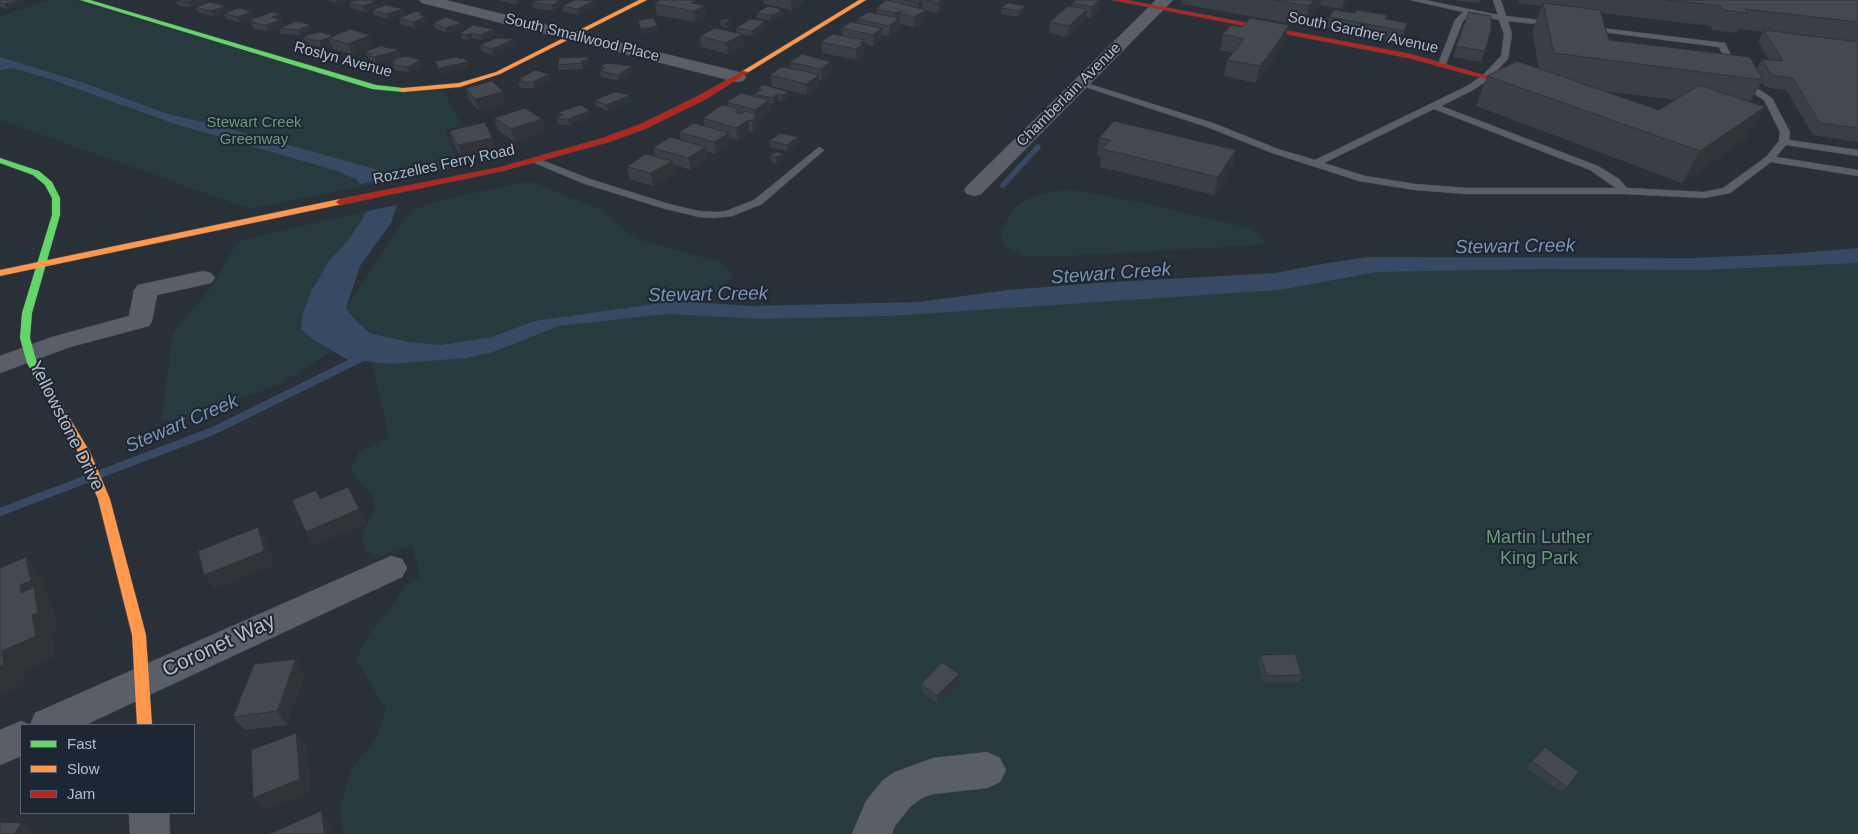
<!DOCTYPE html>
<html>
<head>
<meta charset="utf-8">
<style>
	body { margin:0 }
	#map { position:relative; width:1858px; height:834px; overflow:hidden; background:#2a3038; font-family:Arial,sans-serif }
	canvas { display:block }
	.legend { position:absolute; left:20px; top:724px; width:175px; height:90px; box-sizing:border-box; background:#1d2633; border:1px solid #59626f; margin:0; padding:6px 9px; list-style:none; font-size:15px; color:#b4bcc9 }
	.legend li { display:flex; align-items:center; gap:10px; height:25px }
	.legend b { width:25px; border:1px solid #59626f }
</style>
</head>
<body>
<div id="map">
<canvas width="1858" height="834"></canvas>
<ul class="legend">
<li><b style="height:6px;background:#63d668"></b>Fast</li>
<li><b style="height:6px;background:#ff974d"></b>Slow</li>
<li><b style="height:6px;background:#b3261e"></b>Jam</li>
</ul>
</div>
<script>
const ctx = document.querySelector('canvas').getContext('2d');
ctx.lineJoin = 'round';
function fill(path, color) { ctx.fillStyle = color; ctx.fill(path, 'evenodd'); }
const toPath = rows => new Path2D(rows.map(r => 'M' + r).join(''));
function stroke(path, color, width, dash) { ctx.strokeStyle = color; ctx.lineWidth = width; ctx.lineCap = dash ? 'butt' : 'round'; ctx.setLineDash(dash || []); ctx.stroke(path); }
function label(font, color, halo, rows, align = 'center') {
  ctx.font = font + ' Arial,sans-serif'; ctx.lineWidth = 4; ctx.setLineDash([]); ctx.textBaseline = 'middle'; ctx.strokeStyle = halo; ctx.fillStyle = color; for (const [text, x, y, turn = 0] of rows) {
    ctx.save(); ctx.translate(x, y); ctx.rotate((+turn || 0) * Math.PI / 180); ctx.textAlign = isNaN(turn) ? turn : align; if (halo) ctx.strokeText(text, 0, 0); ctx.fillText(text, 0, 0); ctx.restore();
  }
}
const green = toPath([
	[49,0,74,0,368,88,443,90,462,126,445,130,460,167,250,209,0,120,0,16],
	[526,182,535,183,601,210,635,238,720,262,733,274,724,289,675,301,534,321,492,337,459,344,441,345,409,342,370,333,356,321,346,308,405,219,415,210,427,204,454,197],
	[1070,189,1144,203,1249,228,1260,235,1264,243,1248,246,1048,257,1025,256,1005,247,1000,232,1016,206,1036,195],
	[367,211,350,238,329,261,314,340,333,351,278,385,188,418,162,420,173,332,214,284,230,254,241,240],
	[1858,255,1858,834,344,834,340,809,351,770,377,738,386,710,356,659,371,631,392,607,406,585,420,578,413,546,376,557,365,550,362,534,375,508,373,494,358,481,351,469,359,452,389,438,370,353,445,350,547,323,604,315,876,309,1367,266]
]);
const water = toPath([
	[0,57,81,82,168,114,219,126,372,168,383,172,385,179,361,184,356,179,334,170,175,124,47,78,0,65],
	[397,205,391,223,360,266,346,308,356,321,370,333,409,342,441,345,492,337,534,321,675,301,752,306,918,302,1008,290,1097,283,1275,273,1327,263,1369,257,1691,258,1787,254,1858,248,1858,263,1703,270,1539,269,1377,272,1279,290,889,316,760,319,667,314,559,326,490,353,466,358,390,364,366,361,353,363,314,340,301,329,303,313,312,290,329,261,350,238,367,211]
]);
const streamFar2 = toPath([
	[0,68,15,65]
]);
const streamFar1 = toPath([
	[1003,185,1038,147]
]);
const stream = toPath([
	[0,512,213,431,361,358]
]);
const lane = toPath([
	[1410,0,1425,0,1498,15,1493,0,1501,0,1506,16,1557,22,1557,26,1554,26,1508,21,1512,34,1508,59,1489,79,1473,90,1441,106,1598,166,1619,179,1627,188,1704,192,1723,188,1766,157,1779,141,1780,132,1764,100,1735,81,1719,47,1587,30,1584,30,1584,26,1725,43,1742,78,1772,98,1790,132,1789,140,1858,150,1858,156,1786,145,1776,157,1858,170,1858,176,1771,162,1730,193,1704,198,1624,194,1467,194,1415,190,1359,181,1272,153,1207,127,1076,84,1083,82,1213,123,1278,149,1315,160,1467,86,1483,75,1501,56,1504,34,1499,20,1471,14,1463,21,1446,64,1439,66,1438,64,1455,20,1463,12,1410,0],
	[1434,109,1590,170,1616,188,1467,188,1415,184,1365,176,1324,163,1434,109],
	[819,147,824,150,822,152,762,204,732,216,715,218,699,217,662,208,582,183,530,161,539,159,590,179,669,204,699,211,715,212,726,211,754,200,819,147]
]);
const street = toPath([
	[419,0,445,0,743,73,746,77,743,81,737,82,422,3,419,0],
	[1156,0,1173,0,981,194,974,196,967,194,964,190,967,186,1156,0],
	[203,271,211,273,215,278,211,283,157,295,152,321,149,326,70,347,0,373,0,356,52,337,129,316,134,290,138,285,203,271],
	[391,556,402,559,407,568,402,577,85,725,21,725,21,756,0,765,0,730,21,721,30,725,35,713,391,556],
	[987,752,1000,758,1006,770,1000,782,987,788,933,794,922,798,911,806,895,826,892,834,852,834,866,801,883,780,895,772,933,758,987,752],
	[129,813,169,813,170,834,130,834,129,813]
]);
const fast = toPath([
	[80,0,90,0,376,85,403,88,407,90,403,92,372,89,80,0],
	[0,158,39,171,52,182,60,198,60,215,32,313,30,338,37,363,43,374,38,377,34,376,27,363,20,338,22,313,52,215,52,198,45,185,33,175,0,163,0,158]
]);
const slow = toPath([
	[639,0,647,0,500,74,460,87,403,92,399,90,403,88,459,83,496,72,639,0],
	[859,0,866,0,747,73,741,72,859,0],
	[340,199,344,202,343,204,0,276,0,270,340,199],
	[38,371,43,374,90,452,110,499,146,635,152,725,137,725,132,635,98,499,78,452,33,374,38,371]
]);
const jam = toPath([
	[1113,0,1126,0,1410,54,1490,77,1486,79,1409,58,1113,0],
	[743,71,749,72,706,99,647,128,609,142,502,171,340,205,336,202,340,199,501,167,603,138,641,124,700,95,743,71]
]);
const wall = toPath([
	[0,0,22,0,25,5,7,9,0,7],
	[178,0,205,0,206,2,192,7,178,6,176,1],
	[326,0,348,0,337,3],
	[353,0,372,0,378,6,365,12,351,8,349,3,353,1],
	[499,0,524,0,517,5,500,1],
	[763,0,805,0,805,2,792,10,764,4],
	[890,0,942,0,942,10,938,13,926,11,926,21,914,27,900,24,900,29,889,36,882,35,882,39,873,46,865,44,865,51,864,52,864,55,857,60,822,53,821,42,842,35,841,28,857,23,857,19,876,13,876,9,890,1],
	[1075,0,1101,0,1099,10,1091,18,1086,17,1085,20,1068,37,1049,33,1050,22,1071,7,1072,3],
	[1182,0,1351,0,1346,2,1342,9,1320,5,1304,26,1182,4],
	[1452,0,1480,0,1479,3],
	[1518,0,1858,0,1858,142,1813,135,1786,90,1765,87,1762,82,1750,102,1765,107,1748,137,1682,183,1476,106,1487,76,1539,69,1532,31,1542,6,1518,3],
	[1601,13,1711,26,1712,30,1737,33,1739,29,1763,32,1758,41,1769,60,1762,59,1756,69,1609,40],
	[1603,91,1675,100,1659,110],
	[594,1,596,6,578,15,563,11,562,6],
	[531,3,562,5,553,11,533,8],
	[655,4,696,4,705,6,706,16,695,22,657,15],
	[226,6,228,11,214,17,198,12,195,7],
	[1001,8,1025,11,1018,17,1001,14],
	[403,9,405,15,388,19,374,15,372,10],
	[782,12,783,17,771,21,757,18,757,13],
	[1469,12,1485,51,1481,62,1453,57],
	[224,13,254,16,252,17,253,19,239,22,226,19],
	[1355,13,1387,15,1386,19,1407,23,1404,34,1400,42,1327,28,1329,17],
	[424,16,428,22,415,28,400,24,399,18],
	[283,19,281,20,283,25,268,31,254,29,250,20],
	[725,19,731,26,726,28,721,26,720,21],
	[433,23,462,23,464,28,447,33,435,28],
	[766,27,753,36,742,35,744,45,728,54,701,47,700,36,737,33,736,28],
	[279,28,313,30,300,35,281,34],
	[493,29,495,35,482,40,473,38,468,40,462,39,460,33],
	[1223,34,1285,41,1272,61,1256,83,1224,76,1227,60,1233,53,1220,50],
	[370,35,374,45,353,55,333,49,330,43,322,47,309,45,308,42,305,42,303,36],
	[514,39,516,45,493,55,481,51,480,45],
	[365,52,402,56,377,63,371,61,369,58,368,57],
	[588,57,589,63,589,66,583,66,583,69,559,70,558,65],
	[459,59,468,67,441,74,437,67,435,61],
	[391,60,423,66,409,72,397,71,394,68],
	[790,62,831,62,832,73,822,80,819,80,819,87,807,95,772,86,770,75,791,69],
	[632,66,633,72,619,81,601,77,600,71,601,70,600,67],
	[549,74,550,80,534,88,520,88,518,82,520,81,519,79],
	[466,88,506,104,479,111,469,100],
	[758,88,789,97,783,101,779,100,773,104,770,103,771,112,758,120,759,126,753,133,750,132,738,140,729,137,730,146,716,154,706,151,707,160,691,170,674,165,675,174,653,186,630,179,627,167,655,156,653,148,681,140,679,132,704,126,703,118,728,106,727,102,754,96,754,94,758,92],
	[629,95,631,101,628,103,608,111,596,106,595,100],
	[559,112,591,117,569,125,562,125,558,123,557,117,560,116],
	[494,118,542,119,545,131,515,142,498,130],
	[449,131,496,150,462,157,453,143],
	[798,137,799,143,787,151,770,147,769,141],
	[1099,138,1233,168,1214,195,1100,167,1101,157,1097,156],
	[770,155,783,160,776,164,771,161],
	[1260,655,1302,675,1299,682,1264,683,1258,662],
	[296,659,305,673,287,725,245,730,233,717],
	[959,674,959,681,937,703,921,691,921,684],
	[1532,761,1579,772,1561,793,1527,768]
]);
const shadedWall = toPath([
	[22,0,25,5,7,9,4,4],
	[195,0,205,0,206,2,192,7,189,2],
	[336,0,348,0,337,3],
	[516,0,524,0,517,5],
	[561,0,562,5,553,11,552,5],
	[791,0,805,0,805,2,792,10],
	[922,0,923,10,918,13,918,3],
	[942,0,942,10,938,13,938,3],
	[1100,0,1101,0,1099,10,1091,18,1092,7],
	[1314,0,1321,0,1320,5,1304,26,1309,6],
	[1344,0,1351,0,1346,2,1342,9],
	[376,1,378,6,365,12,363,6],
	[594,1,596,6,578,15,577,9],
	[695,1,697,10,705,6,706,16,695,22,694,11,691,3],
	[226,6,228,11,214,17,211,11],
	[1025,6,1025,11,1018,17,1019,11],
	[403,9,405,15,388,19,386,14],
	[781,9,783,17,771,21,770,15],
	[1087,9,1085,20,1068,37,1069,26],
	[926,10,926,21,914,27,914,17],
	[252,11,254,16,252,17,253,19,239,22,236,17],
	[903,11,899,13,900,29,889,36,889,26,895,21,895,13],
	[423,13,424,18,426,17,428,22,415,28,413,22,419,15],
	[281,14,283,19,281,20,283,25,268,31,266,25,272,17],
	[730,20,731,26,726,28,725,22],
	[765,21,766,27,753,36,752,31],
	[462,23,464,28,447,33,445,28],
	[1407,23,1404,34,1400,42,1404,31],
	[311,25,313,30,300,35,298,30],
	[1289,25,1285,41,1272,61,1256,83,1260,66],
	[657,26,658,31,642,35,641,29],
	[882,28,882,39,873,46,873,35],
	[493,29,495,35,482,40,481,35],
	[471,33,473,38,468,40,466,35],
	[742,34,744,45,728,54,726,43],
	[370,35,374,45,353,55,348,44],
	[328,38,330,43,322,47,319,41],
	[514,39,516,45,493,55,492,49],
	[865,40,865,51,864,52,864,55,857,60,856,49,860,43],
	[400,50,402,56,377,63,374,57],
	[588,57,589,63,589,66,583,66,583,69,582,63,582,61],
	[421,60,423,66,409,72,407,67],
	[467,62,468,67,441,74,439,68],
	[831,62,832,73,822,80,821,69],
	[632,66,633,72,619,81,618,75],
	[549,74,550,80,534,88,533,82],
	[819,75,819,87,807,95,806,84],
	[503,92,506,104,479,111,475,99],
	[788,92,789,97,783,101,782,95],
	[778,94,779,100,773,104,773,98],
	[629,95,631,101,628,103,608,111,606,105],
	[769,100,771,112,758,120,759,126,753,133,752,121,756,117,755,110],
	[1765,107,1748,137,1682,183,1700,151],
	[590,111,591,117,569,125,568,119],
	[542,119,545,131,515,142,511,129],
	[748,120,750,132,738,140,736,128],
	[729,133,730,146,716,154,714,142],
	[798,137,799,143,787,151,787,145],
	[492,138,496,150,462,157,458,145],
	[705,147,707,160,691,170,688,158],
	[1236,150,1233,168,1214,195,1218,177],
	[783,154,783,160,776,164,776,157],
	[673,161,675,174,653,186,651,173],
	[348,487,367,523,314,546,306,532],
	[258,527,267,541,274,565,214,589,204,575],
	[26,557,45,578,50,601,48,602,53,608,58,633,52,636,56,657,23,672,25,685,0,696,0,667,2,651,32,615,21,593,20,585],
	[296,659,305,673,287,725,277,711],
	[959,674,959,681,937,703,937,696],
	[296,733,307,746,311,792,264,811,253,798],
	[321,811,332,824,333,834,325,834],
	[22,823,36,834,14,834]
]);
const building = toPath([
	[0,0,22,0,4,4,0,3,0,0],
	[179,0,195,0,189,2,176,1,179,0],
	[355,0,372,0,376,1,363,6,349,3,356,0,355,0],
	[538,0,560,0,552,5,531,3,538,0],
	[575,0,584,0,594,1,577,9,562,6,575,0],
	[659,0,692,0,695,1,691,3,705,6,694,11,655,4,659,0],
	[886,0,926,10,914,17,899,13,903,11,895,13,876,9,886,0],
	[905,0,922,0,918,3,905,0],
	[924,0,942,0,938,3,924,0],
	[1075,0,1100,0,1092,7,1072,3,1075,0],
	[1275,0,1314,0,1309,6,1275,0],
	[1667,0,1858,0,1858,22,1745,9,1747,13,1723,10,1721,6,1667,0],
	[210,2,226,6,211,11,195,7,210,2],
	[1008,3,1025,6,1019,11,1001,8,1008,3],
	[1543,3,1600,10,1609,40,1750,57,1763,80,1554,53,1543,3],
	[386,5,403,9,386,14,372,10,386,5],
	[768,6,781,9,778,11,782,12,770,15,757,13,768,6],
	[1068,6,1087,9,1069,26,1050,22,1068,6],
	[239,8,252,11,247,13,251,13,236,17,224,13,239,8],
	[1334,10,1355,13,1357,10,1387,15,1385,19,1407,23,1404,31,1329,17,1334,10],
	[416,11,423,13,419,15,426,17,413,22,399,18,416,11],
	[273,12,281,14,272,17,280,20,266,25,252,23,255,22,250,20,273,12],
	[868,12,899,18,889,26,857,19,868,12],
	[1469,12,1491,16,1491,30,1485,51,1456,46,1469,12],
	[446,17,462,23,445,28,433,23,446,17],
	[654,18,657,26,641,29,638,20,654,18],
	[1250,18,1289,25,1276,45,1260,66,1227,60,1244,39,1223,34,1231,25,1242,27,1250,18],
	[725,19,730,20,725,22,720,21,725,19],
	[750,19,765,21,752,31,736,28,750,19],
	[297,21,311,25,298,30,279,28,297,21],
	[851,22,882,28,873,35,841,28,851,22],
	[473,25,493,29,481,35,471,33,466,35,460,33,473,25],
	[715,28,742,34,726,43,700,36,715,28],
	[350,29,370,35,348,44,328,38,350,29],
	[1764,30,1858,42,1858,128,1820,123,1793,78,1771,75,1762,59,1783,61,1764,30],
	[320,32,334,36,319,41,307,39,307,37,303,36,320,32],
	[833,34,865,40,860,43,864,44,856,49,821,42,833,34],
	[496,38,514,39,492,49,480,45,496,38],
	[380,46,400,50,374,57,369,56,373,54,365,52,380,46],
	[802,54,831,62,821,69,790,62,802,54],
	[405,56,421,60,407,67,395,65,392,62,395,61,391,60,405,56],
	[457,57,459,59,464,58,467,62,439,68,435,61,457,57],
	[588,57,587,60,582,61,582,63,558,65,559,58,588,57],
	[1517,61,1659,110,1699,85,1765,107,1700,151,1487,76,1517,61],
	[606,63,632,66,618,75,600,71,605,68,600,67,606,63],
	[781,67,805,71,819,75,806,84,770,75,781,67],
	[535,70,549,74,533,82,518,82,522,80,519,79,535,70],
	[492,81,503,92,475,99,466,88,492,81],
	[764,85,788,92,782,95,778,94,773,98,754,94,762,90,758,88,764,85],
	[615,92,629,95,626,97,606,105,595,100,615,92],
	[741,93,769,100,755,110,727,102,741,93],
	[581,105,590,111,568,119,561,119,557,117,563,115,559,112,581,105],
	[722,105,739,109,735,112,741,114,745,111,757,115,752,121,748,120,736,128,703,118,722,105],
	[525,108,542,119,511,129,494,118,525,108],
	[1114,121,1236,150,1218,177,1102,149,1110,140,1099,138,1114,121],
	[485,122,492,138,458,145,449,131,485,122],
	[694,123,729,133,714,142,679,132,694,123],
	[780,133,798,137,787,145,769,141,780,133],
	[670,137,705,147,688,158,653,148,670,137],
	[777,152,783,154,776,157,770,155,777,152],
	[645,154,673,161,651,173,627,167,645,154],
	[348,487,359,509,306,532,292,500,316,490,320,499,348,487],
	[258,527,264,551,204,575,198,551,258,527],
	[26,557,31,581,20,585,21,593,34,587,38,613,32,615,36,636,2,651,4,665,0,667,0,568,26,557],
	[1295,654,1302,675,1267,676,1260,655,1295,654],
	[296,659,277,711,233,717,254,664,296,659],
	[942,662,959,674,937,696,921,684,942,662],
	[296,733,300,779,253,798,251,750,296,733],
	[1545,747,1579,772,1567,787,1532,761,1545,747],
	[321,811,325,834,269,834,321,811],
	[0,822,22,823,14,834,0,834,0,822]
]);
const farStreetnames = [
	["South Gardner Avenue",1363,33,12],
	["South Smallwood Place",582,38,14],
	["Roslyn Avenue",343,60,15],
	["Chamberlain Avenue",1069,95,-45],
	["Rozzelles Ferry Road",444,165,-12]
];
const farParknames = [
	["Stewart Creek",254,123],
	["Greenway",254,140]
];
const streetNames = [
	["Yellowstone Drive",66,426,63]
];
const parkNames = [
	["Martin Luther",1539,538],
	["King Park",1539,559]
];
const waterNames = [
	["Stewart Creek",1515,247,-1],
	["Stewart Creek",1111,274,-4],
	["Stewart Creek",708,295,-1],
	["Stewart Creek",182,424,-23]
];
const nearStreetnames = [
	["Coronet Way",219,646,-25]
];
fill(green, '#273a3e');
fill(water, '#384963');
stroke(streamFar2, '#384963', 4.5);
stroke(streamFar1, '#384963', 5.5);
stroke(stream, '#384963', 8);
stroke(lane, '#484c53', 1);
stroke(street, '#484c53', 1);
stroke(fast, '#484c53', 1);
stroke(slow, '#484c53', 1);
stroke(jam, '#484c53', 1);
fill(lane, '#5a5e66');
fill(street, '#5a5e66');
fill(fast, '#63d668');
fill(slow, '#ff974d');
fill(jam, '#b3261e');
fill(wall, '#3a3f45');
fill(shadedWall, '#303338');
fill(building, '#444950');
stroke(building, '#303338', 1);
label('15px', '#b4bcc9', '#1d2633', farStreetnames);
label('15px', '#6b9a76', '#1d2633', farParknames);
label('18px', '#b4bcc9', '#1d2633', streetNames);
label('18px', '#6b9a76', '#1d2633', parkNames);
label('italic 19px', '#7c92b1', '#1d2633', waterNames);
label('21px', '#b4bcc9', '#1d2633', nearStreetnames);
</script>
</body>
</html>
